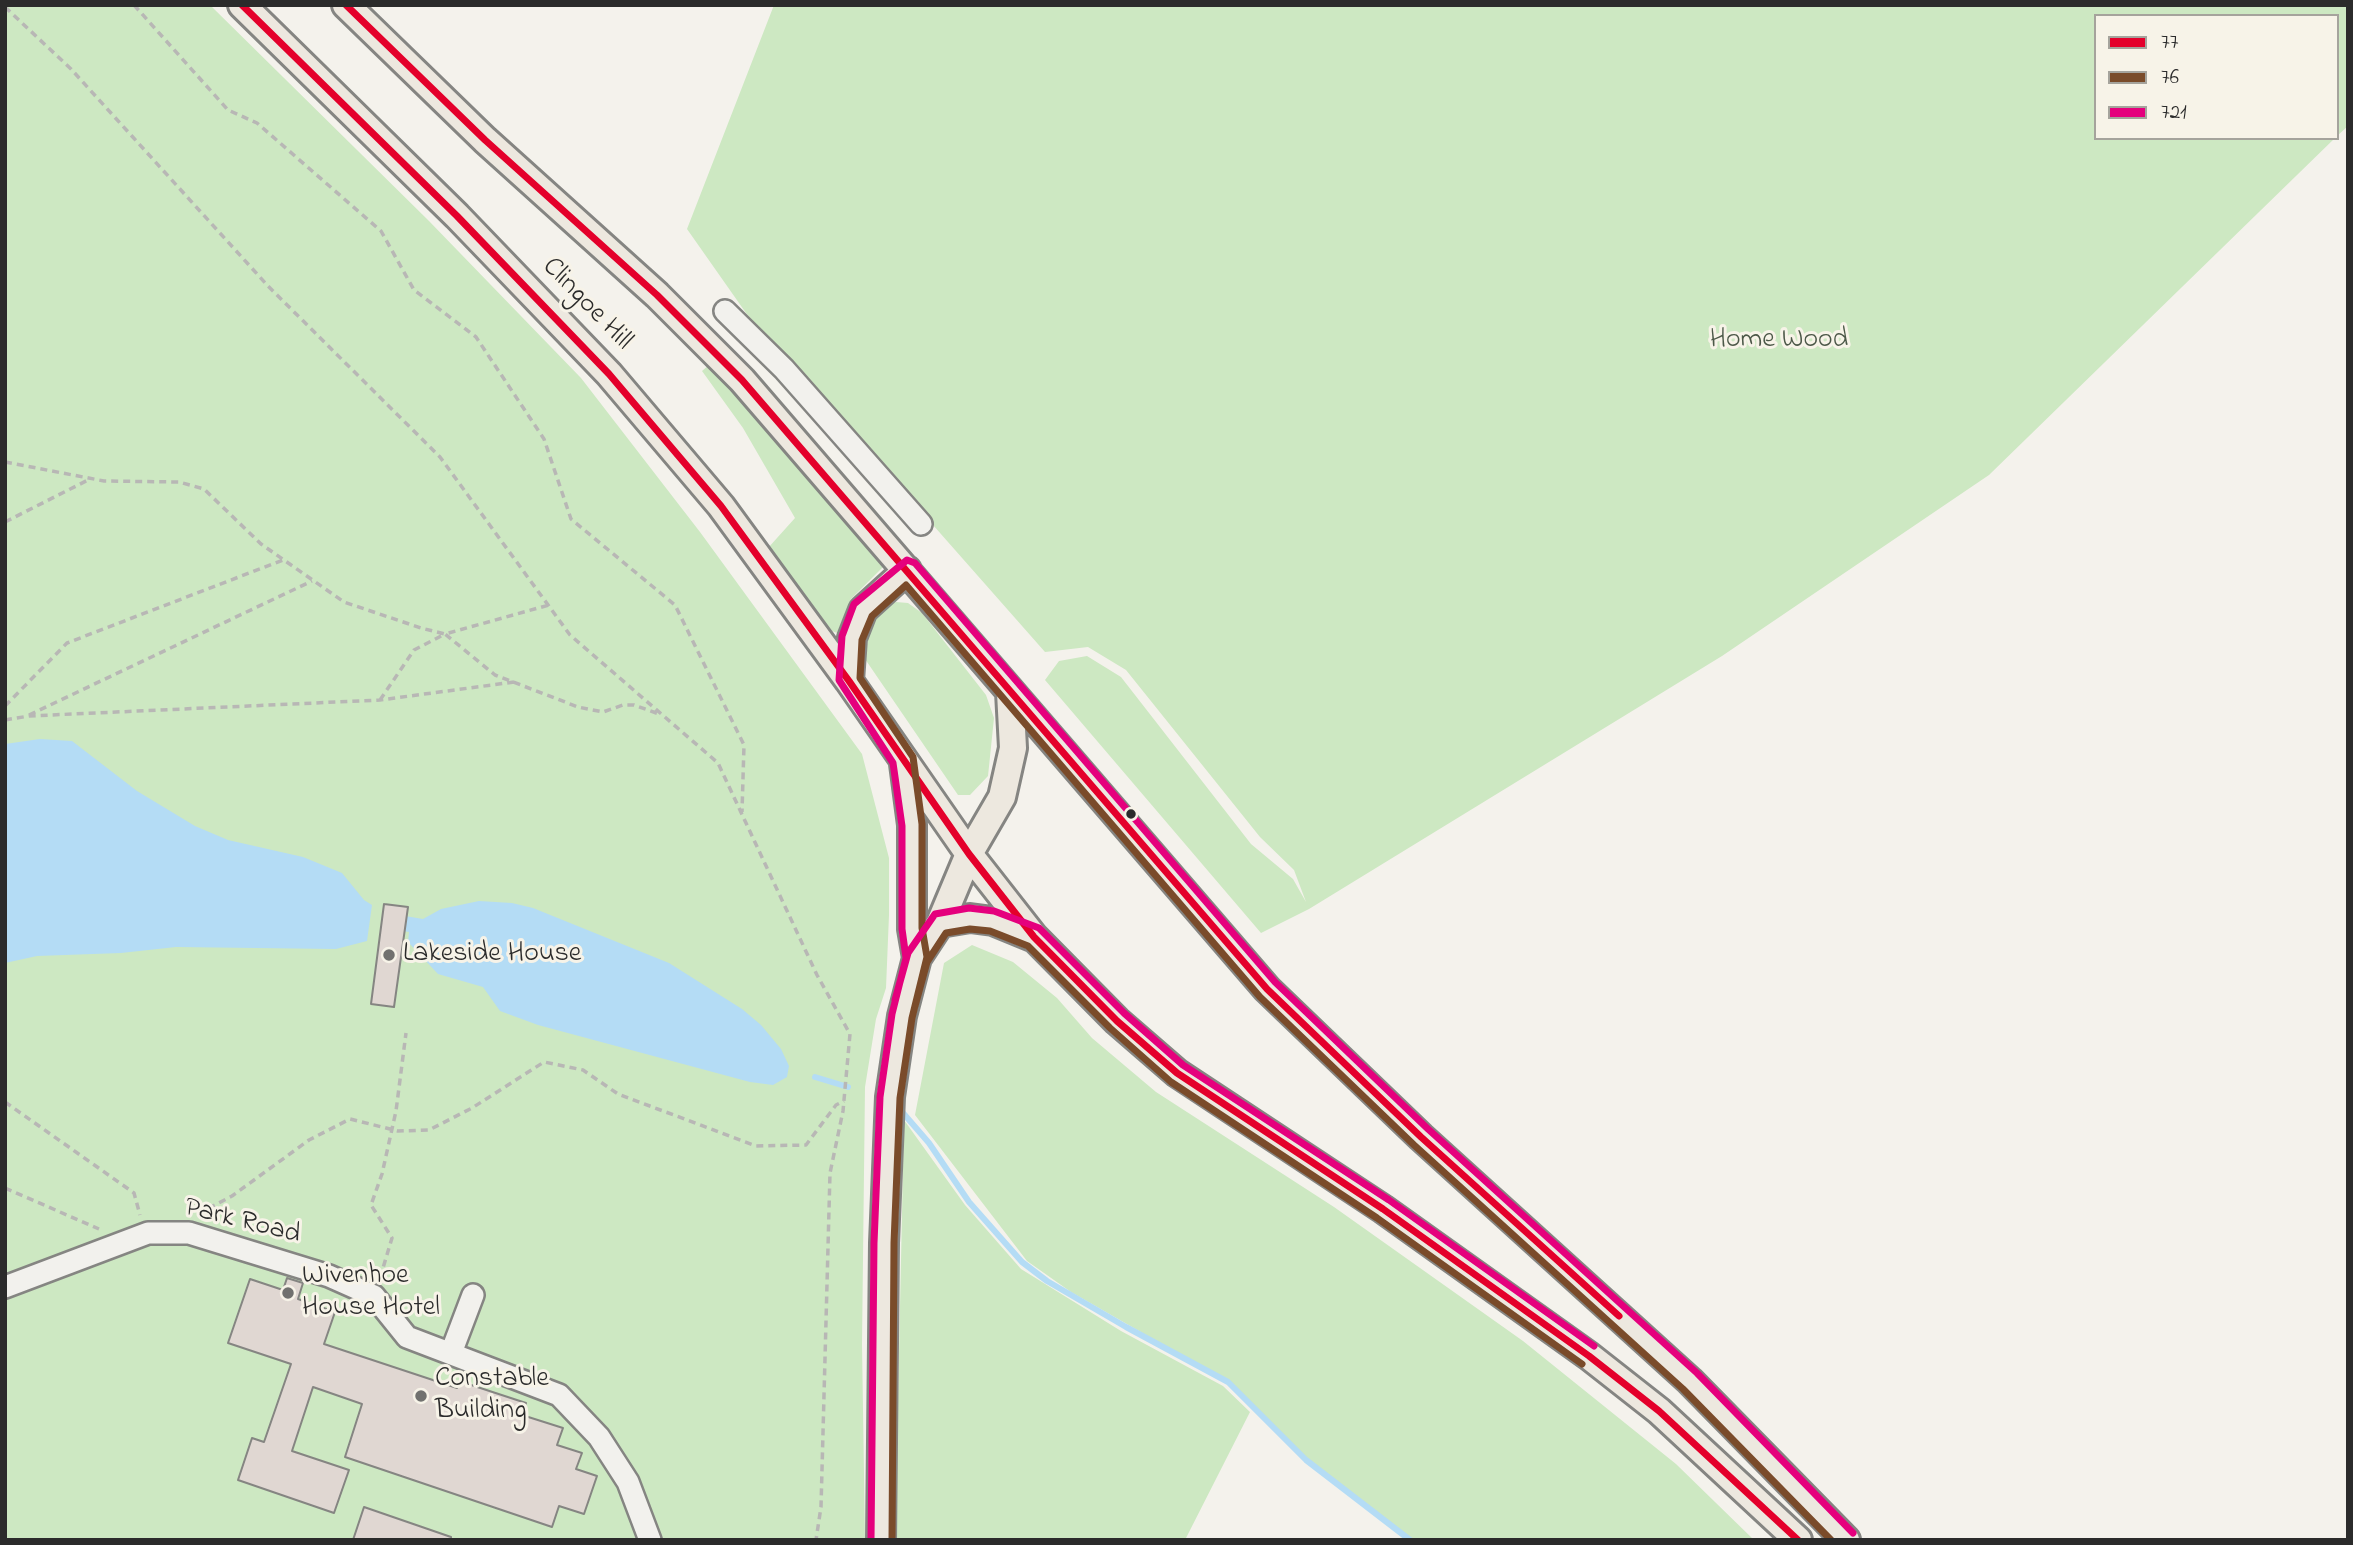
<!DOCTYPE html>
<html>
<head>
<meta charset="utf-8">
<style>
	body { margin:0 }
	#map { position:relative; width:2353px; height:1545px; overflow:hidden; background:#f4f2ec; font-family:"Indie Flower",sans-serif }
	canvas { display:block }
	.frame { position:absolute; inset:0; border:7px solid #2b2b2b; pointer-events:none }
	.legend { position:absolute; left:2094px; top:14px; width:245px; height:126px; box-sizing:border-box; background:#f7f3e8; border:2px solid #a5a39c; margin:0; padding:9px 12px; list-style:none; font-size:21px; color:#2b2b2b }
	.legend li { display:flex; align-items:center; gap:14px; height:35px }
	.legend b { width:35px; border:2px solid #a5a39c }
</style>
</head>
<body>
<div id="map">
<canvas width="2353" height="1545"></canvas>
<div class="frame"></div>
<ul class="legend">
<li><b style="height:9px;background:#e4002b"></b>77</li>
<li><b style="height:9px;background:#7a4b2a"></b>76</li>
<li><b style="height:9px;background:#e5007d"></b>721</li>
</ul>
</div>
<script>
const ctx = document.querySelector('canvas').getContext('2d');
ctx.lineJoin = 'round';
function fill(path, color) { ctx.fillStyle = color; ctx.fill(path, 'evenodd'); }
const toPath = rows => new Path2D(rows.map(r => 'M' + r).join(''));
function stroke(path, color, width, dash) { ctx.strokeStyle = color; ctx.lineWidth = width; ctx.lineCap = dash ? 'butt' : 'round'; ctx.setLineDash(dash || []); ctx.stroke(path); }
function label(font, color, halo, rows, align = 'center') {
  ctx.font = font + ' "Indie Flower",sans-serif'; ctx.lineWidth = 6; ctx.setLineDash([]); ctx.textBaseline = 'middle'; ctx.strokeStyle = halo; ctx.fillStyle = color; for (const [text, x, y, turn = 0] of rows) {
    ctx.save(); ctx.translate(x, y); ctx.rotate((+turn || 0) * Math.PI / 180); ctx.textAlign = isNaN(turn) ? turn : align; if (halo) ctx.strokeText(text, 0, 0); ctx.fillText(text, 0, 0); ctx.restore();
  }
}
const green = toPath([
	[5,5,210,5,429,221,581,378,700,532,862,754,889,858,889,915,886,988,876,1019,865,1087,862,1344,865,1540,5,1540],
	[774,5,2348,5,2348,126,2337,136,2337,16,2096,16,2096,138,2335,138,1989,475,1722,656,1309,909,1261,933,1045,680,1059,661,1087,656,1121,677,1251,844,1293,879,1306,902,1294,870,1260,837,1126,670,1088,647,1045,652,746,313,687,229],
	[710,364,759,415,883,567,851,599,837,633,832,631,768,548,795,518,743,428,702,371],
	[896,602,908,603,922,613,986,695,994,718,988,776,970,795,958,795,865,659,870,623,881,609],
	[972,945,1013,962,1057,998,1092,1038,1156,1092,1334,1207,1523,1341,1676,1464,1754,1540,1410,1540,1306,1460,1228,1382,1071,1292,1027,1261,915,1115,944,963],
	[904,1120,965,1205,1021,1269,1121,1331,1223,1386,1250,1412,1185,1540,895,1540]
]);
const water = toPath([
	[40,739,72,741,137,791,195,826,228,840,303,857,342,873,364,900,372,905,367,941,336,949,176,947,121,953,37,956,5,963,5,744],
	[479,901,512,903,533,908,669,963,742,1009,761,1025,781,1049,789,1066,787,1077,773,1085,750,1082,538,1025,500,1011,483,987,438,974,408,942,409,932,403,931,405,916,423,919,441,909]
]);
const stream = toPath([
	[815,1077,848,1087],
	[897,1106,929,1143,969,1202,1022,1262,1047,1281,1126,1327,1228,1382,1306,1460,1410,1540]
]);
const building = toPath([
	[384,904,408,907,394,1007,371,1004,384,904],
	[287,1278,303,1283,298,1299,335,1312,324,1344,457,1388,459,1381,526,1403,522,1415,563,1428,557,1445,582,1453,576,1469,597,1476,584,1514,559,1506,552,1527,345,1457,362,1404,313,1387,292,1451,349,1470,334,1513,238,1480,252,1438,264,1442,291,1364,228,1343,250,1279,283,1290,287,1278],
	[364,1507,451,1537,451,1540,353,1540,364,1507]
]);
const path = toPath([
	[134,5,228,110,257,123,381,231,414,290,476,337,544,439,571,519,675,605,744,745,742,812],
	[5,7,71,69,268,286,440,457,570,635,718,763,817,975,850,1034,843,1111,830,1173,821,1507,816,1540],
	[5,462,104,481,179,482,204,489,261,544,344,602,421,628,445,634,549,605],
	[5,522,88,480],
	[380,700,414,650,445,634,495,675,578,707,603,712,623,705,634,705,659,714],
	[5,706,67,643,283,560],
	[29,715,312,581],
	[5,720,29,716,380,700,514,682],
	[5,1102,134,1193,140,1215],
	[5,1188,99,1229],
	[198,1214,232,1196,309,1140,350,1119,398,1131,429,1130,472,1108,544,1062,583,1070,618,1094,756,1146,806,1145,836,1105,844,1101],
	[380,1278,392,1238,371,1205,382,1174,396,1111,406,1033]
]);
const minor = toPath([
	[725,311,784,369,921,524],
	[5,1287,148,1233,189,1233,329,1276,374,1296,407,1337,559,1395,599,1437,628,1482,650,1540],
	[451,1353,473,1295]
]);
const major = toPath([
	[242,5,457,216,609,374,721,506,849,681,969,854,1034,937,1117,1021,1177,1073,1383,1209,1589,1356,1659,1411,1798,1540],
	[346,5,485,140,657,295,742,380,1267,989,1421,1137,1690,1381,1846,1540],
	[849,681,852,638,863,610,907,570],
	[904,764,912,825,912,929,917,958],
	[940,923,970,918,993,921,1032,937],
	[881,1540,884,1243,890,1097,902,1016,917,958,940,923,969,854,1002,797,1013,748,1010,692]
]);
const bus1 = toPath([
	[242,5,457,216,609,374,721,506,849,681,969,854,1034,937,1117,1021,1177,1073,1383,1209,1589,1356,1659,1411,1798,1540],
	[346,5,485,140,657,295,742,380,1267,989,1421,1137,1619,1316]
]);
const bus2 = toPath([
	[915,1006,927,962,946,933,970,929,990,931,1028,946,1110,1028,1171,1082,1377,1218,1582,1364],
	[892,1540,894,1243,900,1098,912,1018,927,957,922,928,922,824,913,757,860,678,862,640,872,616,906,585,1260,997,1414,1145,1683,1389,1831,1540]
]);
const bus3 = toPath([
	[895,1000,908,953,935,914,969,908,994,911,1039,928,1124,1013,1183,1065,1389,1200,1594,1346],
	[871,1540,874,1243,880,1097,892,1014,906,958,902,929,902,826,893,763,839,680,842,636,854,604,907,560,915,563,1275,982,1428,1129,1697,1373,1853,1533]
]);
const markers = [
	[1131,814,6,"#2b2b2b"],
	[389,955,7,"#71716f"],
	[288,1293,7,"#71716f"],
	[421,1396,7,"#71716f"]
];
const streetNames = [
	["Clingoe Hill",586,305,46],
	["Park Road",242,1223,14]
];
const parkNames = [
	["Home Wood",1779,341]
];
const poiNames = [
	["Lakeside House",403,955],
	["Wivenhoe",302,1277],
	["House Hotel",302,1309],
	["Constable",435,1380],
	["Building",435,1412]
];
fill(green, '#cde8c2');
fill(water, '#b4dcf5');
stroke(stream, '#b4dcf5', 6);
fill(building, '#e0d7d2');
stroke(building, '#858582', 2);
stroke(minor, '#858582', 26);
stroke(major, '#858582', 32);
stroke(path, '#b8b7b5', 3.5, [7, 5]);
stroke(minor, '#f2f1ed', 21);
stroke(major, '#ede8df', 26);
stroke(bus1, '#e4002b', 7);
stroke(bus2, '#7a4b2a', 7);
stroke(bus3, '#e5007d', 7);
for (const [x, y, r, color] of markers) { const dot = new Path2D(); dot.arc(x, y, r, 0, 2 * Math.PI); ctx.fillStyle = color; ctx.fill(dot); stroke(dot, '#f7f3e8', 2.5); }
label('28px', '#2b2b2b', '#f7f3e8', streetNames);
label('28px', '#4c5848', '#f7f3e8', parkNames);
label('28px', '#2b2b2b', '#f7f3e8', poiNames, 'left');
</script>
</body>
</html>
